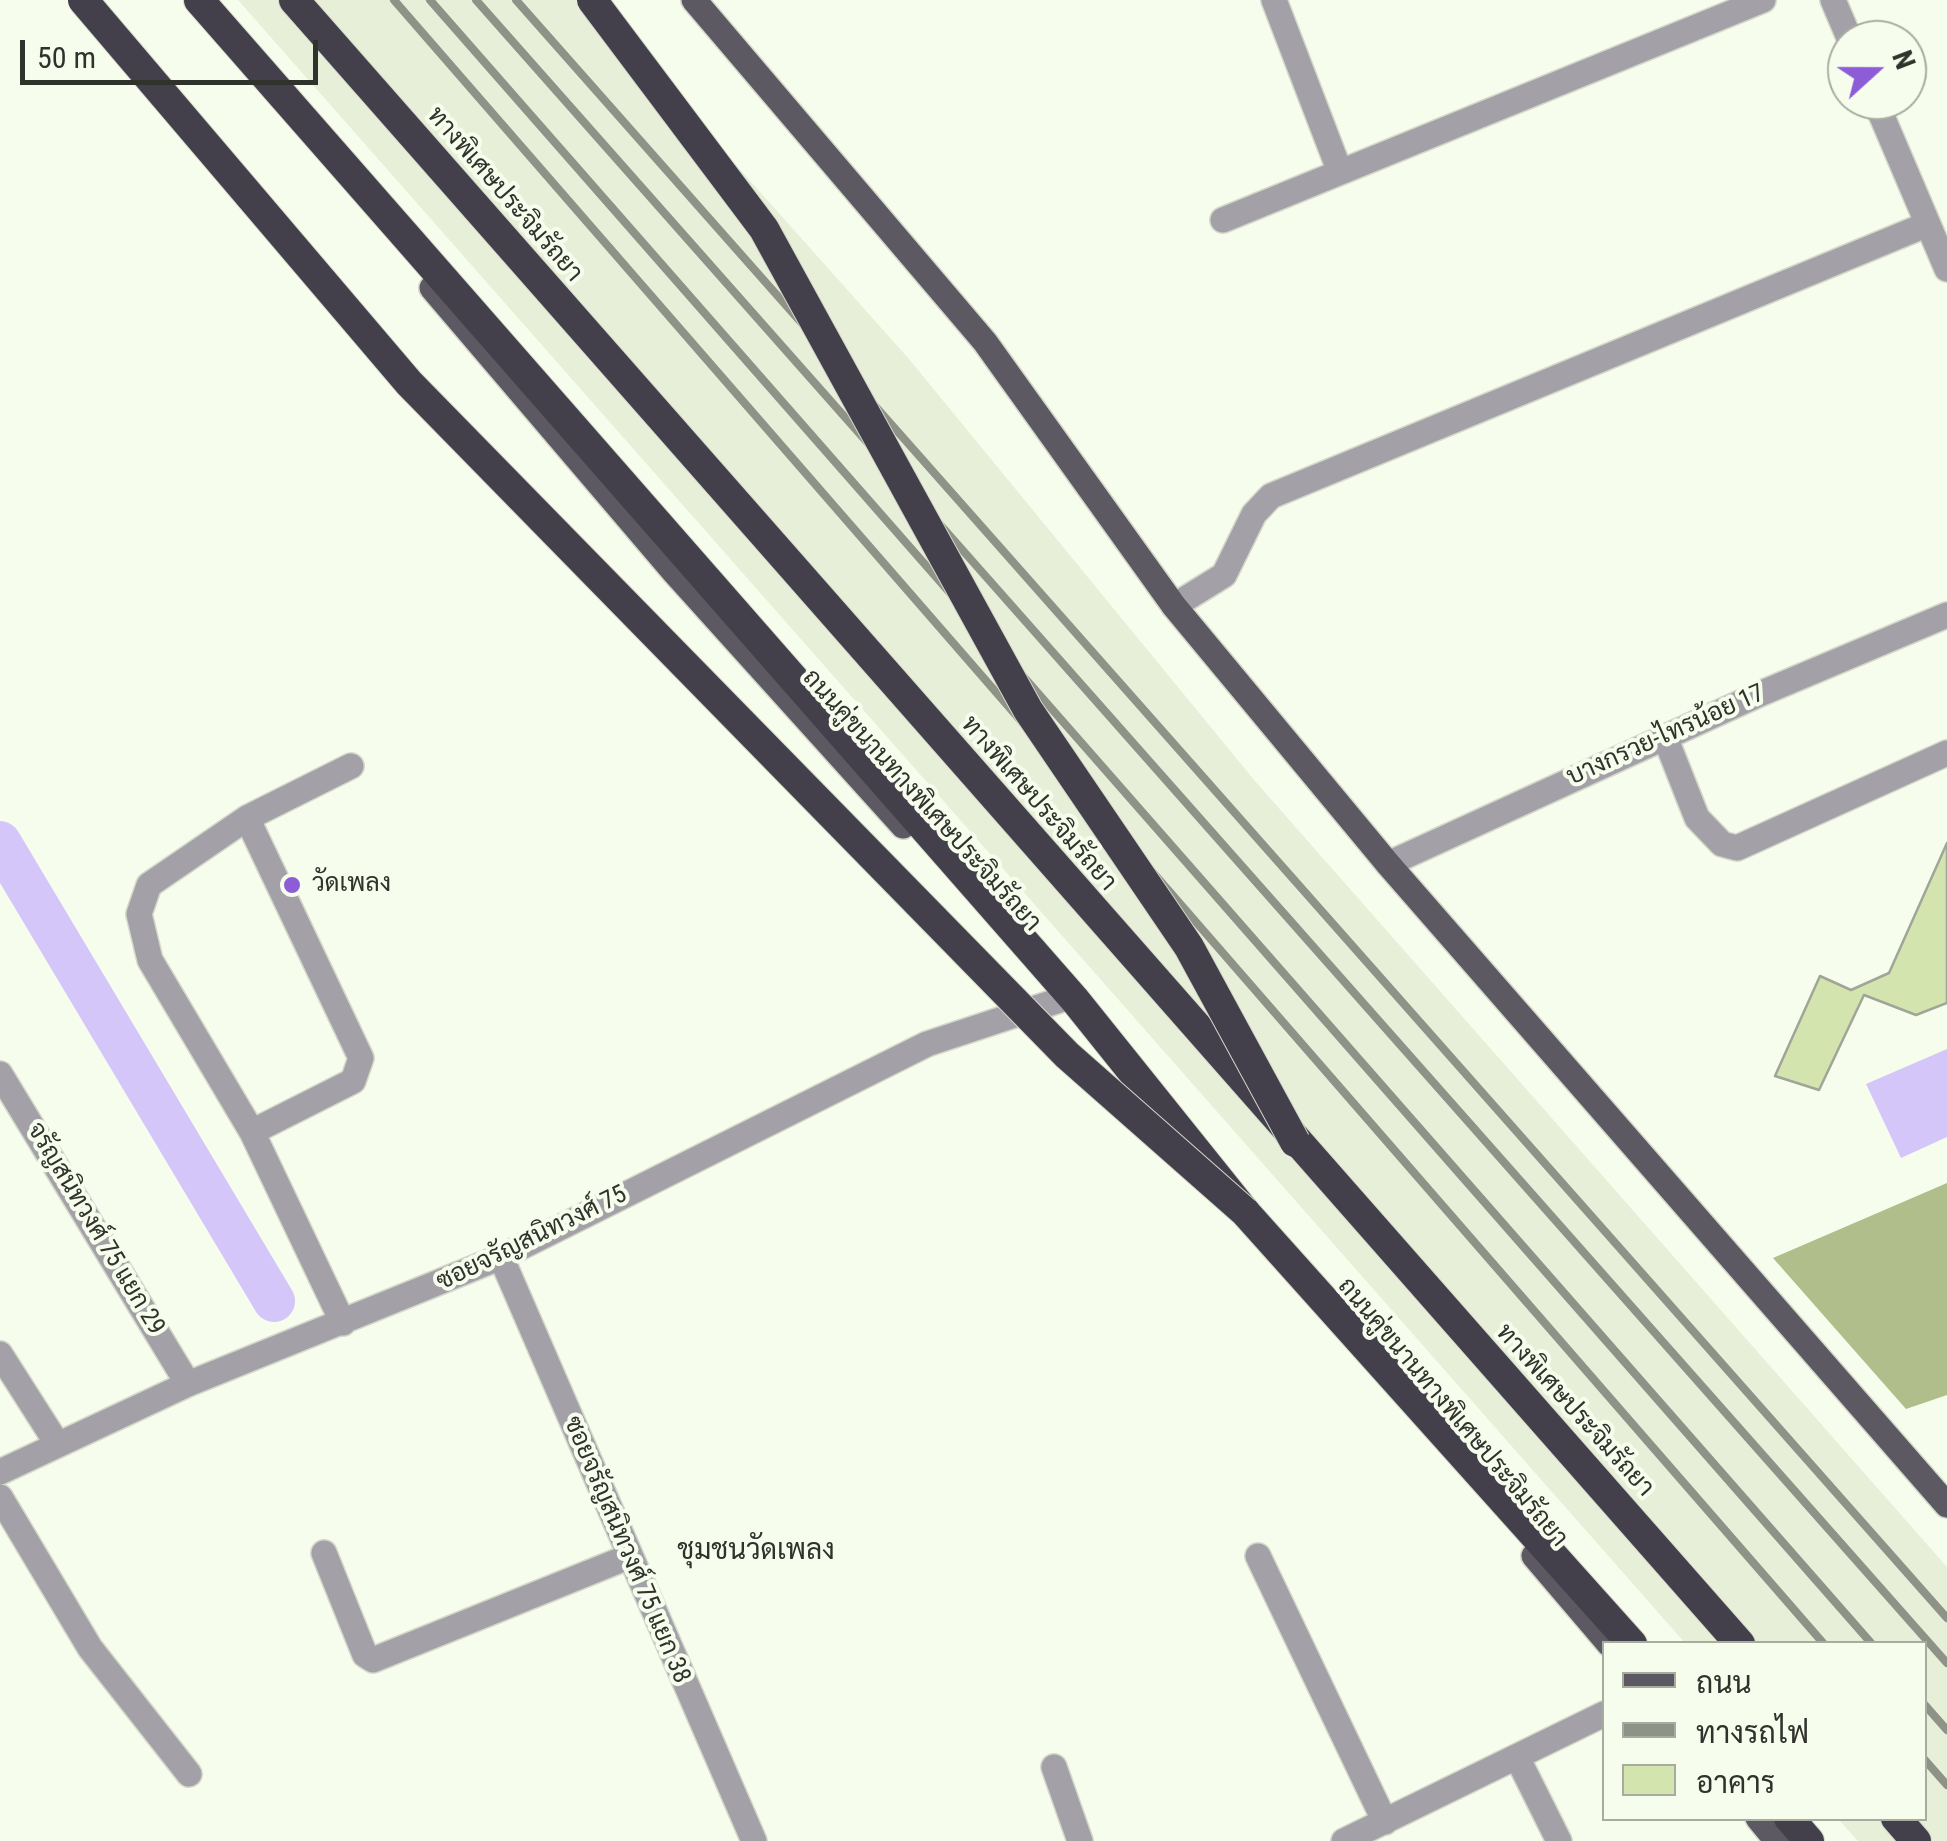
<!DOCTYPE html>
<html>
<head>
<meta charset="utf-8">
<style>
	body { margin:0 }
	#map { position:relative; width:1947px; height:1841px; overflow:hidden; background:#f7fded; font-family:"Roboto Condensed",Sarabun,sans-serif }
	canvas { display:block }
	.legend { position:absolute; left:1602px; top:1641px; width:325px; height:180px; box-sizing:border-box; background:#f7fded; border:2px solid #a7aca0; margin:0; padding:12px 18px; list-style:none; font-size:30px; color:#30322c }
	.legend li { display:flex; align-items:center; gap:20px; height:50px }
	.legend b { width:50px; border:2px solid #a7aca0 }
	.north { position:absolute; left:1827px; top:20px; width:100px; height:100px; box-sizing:border-box; background:#f7fded; border:2px solid #a7aca0; border-radius:50%; rotate:69deg; font-size:28px; font-weight:700; line-height:40px; text-align:center; color:#30322c }
	.north::after { content:''; display:block; margin:auto; width:35px; height:45px; background:#8c5dd7; clip-path:polygon(50% 0,100% 100%,50% 72%,0 100%) }
	.scale { position:absolute; left:20px; top:40px; width:298px; height:45px; box-sizing:border-box; border:5px solid #30322c; border-top:0; padding-left:12px; font-size:30px; line-height:35px; white-space:nowrap; color:#30322c; -webkit-text-stroke:8px #f7fded; paint-order:stroke }
</style>
</head>
<body>
<div id="map">
<canvas width="1947" height="1841"></canvas>
<ul class="legend">
<li><b style="height:12px;background:#5c5963"></b>ถนน</li>
<li><b style="height:12px;background:#8e9287"></b>ทางรถไฟ</li>
<li><b style="height:28px;background:#d4e4af"></b>อาคาร</li>
</ul>
<div class="north">N</div>
<div class="scale">50 m</div>
</div>
<script>
const ctx = document.querySelector('canvas').getContext('2d');
ctx.lineJoin = 'round';
function fill(path, color) { ctx.fillStyle = color; ctx.fill(path, 'evenodd'); }
const toPath = rows => new Path2D(rows.map(r => 'M' + r).join(''));
function stroke(path, color, width, dash) { ctx.strokeStyle = color; ctx.lineWidth = width; ctx.lineCap = dash ? 'butt' : 'round'; ctx.setLineDash(dash || []); ctx.stroke(path); }
function label(font, color, halo, rows, align = 'center') {
  ctx.font = font + ' "Roboto Condensed",Sarabun,sans-serif'; ctx.lineWidth = 8; ctx.setLineDash([]); ctx.textBaseline = 'middle'; ctx.strokeStyle = halo; ctx.fillStyle = color; for (const [text, x, y, turn = 0] of rows) {
    ctx.save(); ctx.translate(x, y); ctx.rotate((+turn || 0) * Math.PI / 180); ctx.textAlign = isNaN(turn) ? turn : align; if (halo) ctx.strokeText(text, 0, 0); ctx.fillText(text, 0, 0); ctx.restore();
  }
}
const built = toPath([
	[238,0,589,0,909,359,1255,781,1947,1567,1947,1841,1858,1841,1838,1819,1924,1818,1924,1644,1685,1643]
]);
const forest = toPath([
	[1947,1183,1947,1395,1906,1409,1773,1258]
]);
const water = toPath([
	[1947,1049,1947,1137,1901,1158,1866,1084]
]);
const canal = toPath([
	[0,842,274,1301]
]);
const building = toPath([
	[1947,843,1947,1003,1916,1015,1864,995,1819,1090,1775,1076,1820,976,1851,990,1889,973,1947,843]
]);
const minor = toPath([
	[1274,0,1340,172],
	[1833,0,1850,40],
	[1875,100,1947,269],
	[1223,220,1763,0],
	[1174,606,1224,575,1254,514,1271,496,1928,224],
	[1665,737,1697,818,1722,844,1737,848,1947,753],
	[247,818,361,1058,353,1081,252,1132],
	[1388,864,1762,693,1947,615],
	[0,1074,188,1384],
	[501,1257,754,1841],
	[343,1323,252,1132,150,960,139,914,149,885,247,818,351,766],
	[0,1354,58,1445],
	[0,1472,188,1384,501,1257,927,1044,1060,1000],
	[0,1497,90,1648,189,1774],
	[324,1553,365,1655,373,1660,628,1557],
	[1258,1556,1385,1822],
	[1518,1759,1559,1841],
	[1054,1767,1080,1841],
	[1344,1841,1604,1714]
]);
const major = toPath([
	[694,0,985,342,1174,606,1388,864,1947,1505],
	[432,288,674,572,903,826],
	[1534,1556,1609,1644],
	[1758,1818,1777,1841]
]);
const highway = toPath([
	[199,0,1075,1000,1245,1212,1632,1644],
	[294,0,1740,1644],
	[1789,1818,1809,1841],
	[1896,1818,1916,1841]
]);
const rail = toPath([
	[394,0,1824,1644],
	[430,0,1872,1644],
	[476,0,1947,1663],
	[516,0,1947,1618],
	[1924,1704,1947,1730],
	[1924,1759,1947,1785]
]);
const highwayBridge = toPath([
	[83,0,409,383,1067,1055,1245,1212],
	[592,0,764,229,1028,710,1189,947,1295,1142]
]);
const markers = [
	[292,885,10,"#8c5dd7"]
];
const streetNames = [
	["ทางพิเศษประจิมรัถยา",504,195,49],
	["บางกรวย-ไทรน้อย 17",1666,736,-24],
	["ถนนคู่ขนานทางพิเศษประจิมรัถยา",921,801,48],
	["ทางพิเศษประจิมรัถยา",1038,804,49],
	["จรัญสนิทวงศ์ 75 แยก 29",95,1229,59],
	["ซอยจรัญสนิทวงศ์ 75",532,1239,-26],
	["ทางพิเศษประจิมรัถยา",1574,1411,48],
	["ถนนคู่ขนานทางพิเศษประจิมรัถยา",1452,1413,50],
	["ซอยจรัญสนิทวงศ์ 75 แยก 38",626,1550,67]
];
const poiNames = [
	["วัดเพลง",312,885]
];
const neighbourhoodNames = [
	["ชุมชนวัดเพลง",756,1552]
];
fill(built, '#e8efd9');
fill(forest, '#afbe8b');
fill(water, '#d5c6f9');
stroke(canal, '#d5c6f9', 42);
fill(building, '#d4e4af');
stroke(building, '#a0a597', 2.5);
stroke(minor, '#d3d8ca', 28);
stroke(major, '#d3d8ca', 28);
stroke(highway, '#d3d8ca', 32);
stroke(minor, '#a3a1a7', 25);
stroke(major, '#5c5963', 25);
stroke(highway, '#43404c', 30);
stroke(rail, '#8e9287', 8);
stroke(highwayBridge, '#d3d8ca', 32, []);
stroke(highwayBridge, '#43404c', 30);
for (const [x, y, r, color] of markers) { const dot = new Path2D(); dot.arc(x, y, r, 0, 2 * Math.PI); ctx.fillStyle = color; ctx.fill(dot); stroke(dot, '#f7fded', 4); }
label('25px', '#30322c', '#f7fded', streetNames);
label('25px', '#30322c', '#f7fded', poiNames, 'left');
label('28px', '#30322c', '#f7fded', neighbourhoodNames);
</script>
</body>
</html>
